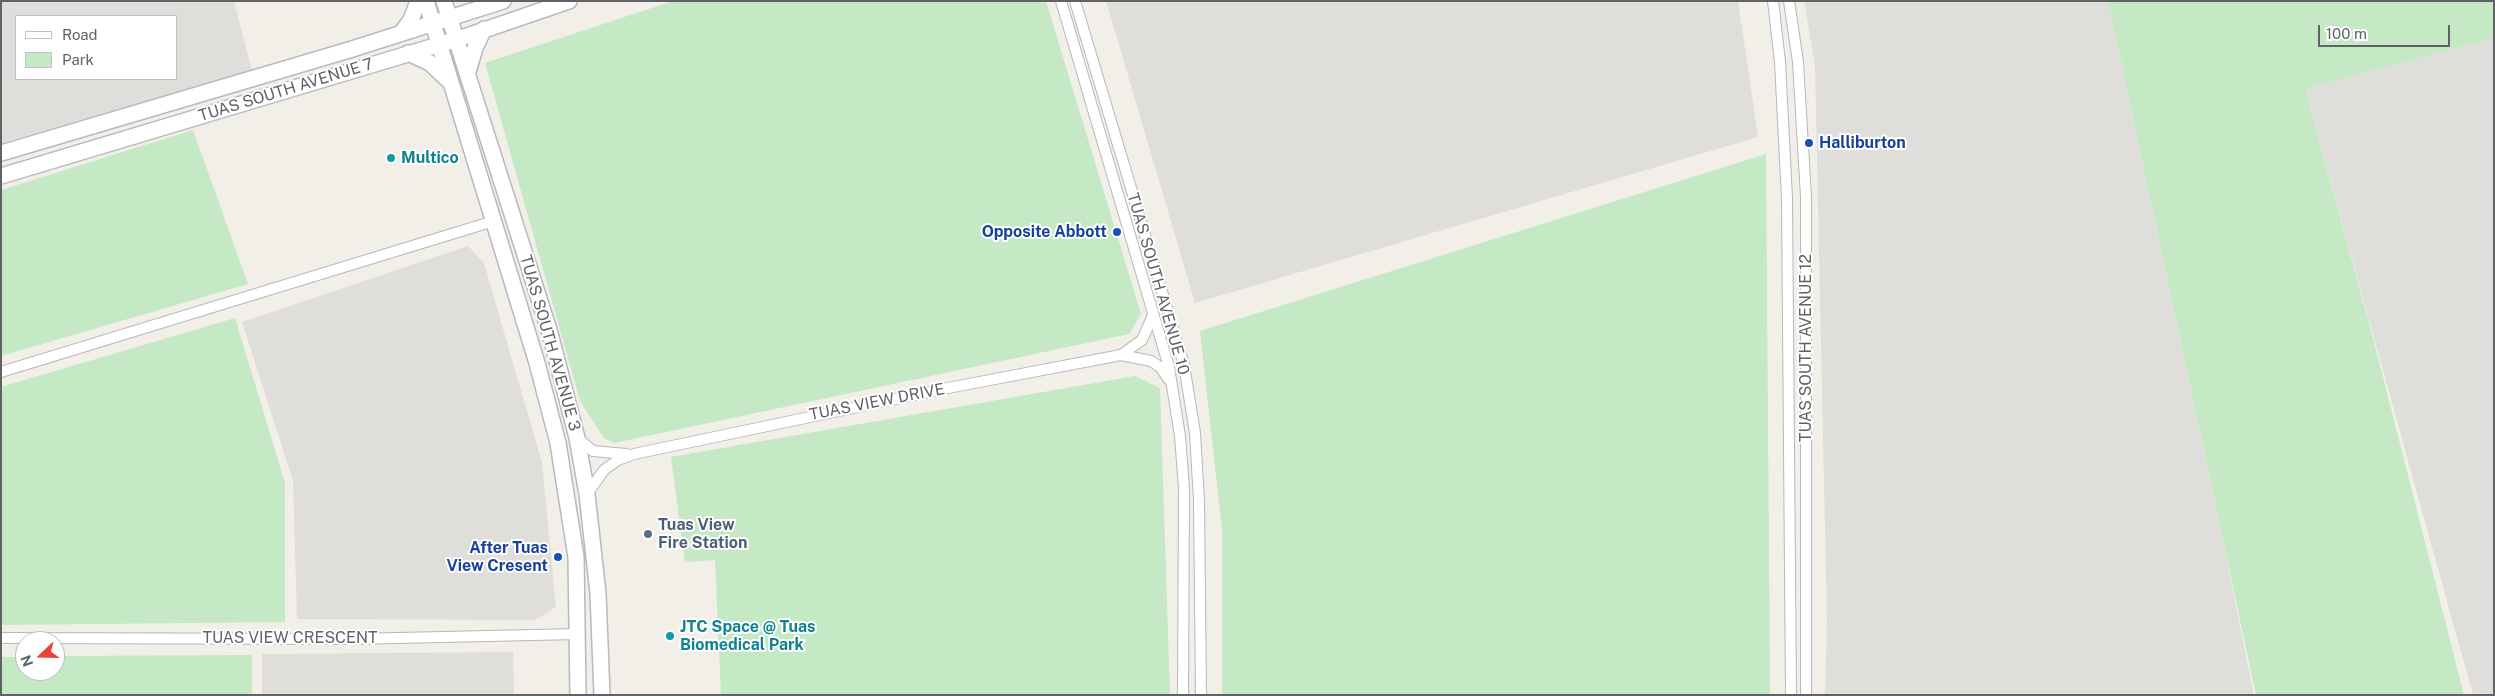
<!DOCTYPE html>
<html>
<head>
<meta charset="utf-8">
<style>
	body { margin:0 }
	#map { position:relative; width:2495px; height:696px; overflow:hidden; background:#f1efe8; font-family:"Public Sans",sans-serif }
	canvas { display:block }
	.frame { position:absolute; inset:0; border:2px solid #5f6368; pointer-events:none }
	.legend { position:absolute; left:15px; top:15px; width:162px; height:65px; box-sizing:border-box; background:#fff; border:1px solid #bfc1c3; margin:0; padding:6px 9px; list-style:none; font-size:15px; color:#5f6368 }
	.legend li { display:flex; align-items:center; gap:10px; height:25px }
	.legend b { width:25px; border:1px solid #bfc1c3 }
	.north { position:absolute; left:15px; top:631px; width:50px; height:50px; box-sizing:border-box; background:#fff; border:1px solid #bfc1c3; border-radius:50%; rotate:249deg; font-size:14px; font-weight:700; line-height:20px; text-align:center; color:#5f6368 }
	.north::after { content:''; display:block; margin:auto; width:18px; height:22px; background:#ea4335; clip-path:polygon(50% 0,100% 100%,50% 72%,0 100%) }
	.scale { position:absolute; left:2318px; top:25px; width:132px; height:22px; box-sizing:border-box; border:2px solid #5f6368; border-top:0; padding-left:6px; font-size:15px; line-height:18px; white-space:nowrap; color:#5f6368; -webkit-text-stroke:4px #fff; paint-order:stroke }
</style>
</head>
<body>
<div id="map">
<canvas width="2495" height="696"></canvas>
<div class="frame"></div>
<ul class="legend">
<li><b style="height:6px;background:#fff"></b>Road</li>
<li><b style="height:14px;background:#c5e8c5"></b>Park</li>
</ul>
<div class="north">N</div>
<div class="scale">100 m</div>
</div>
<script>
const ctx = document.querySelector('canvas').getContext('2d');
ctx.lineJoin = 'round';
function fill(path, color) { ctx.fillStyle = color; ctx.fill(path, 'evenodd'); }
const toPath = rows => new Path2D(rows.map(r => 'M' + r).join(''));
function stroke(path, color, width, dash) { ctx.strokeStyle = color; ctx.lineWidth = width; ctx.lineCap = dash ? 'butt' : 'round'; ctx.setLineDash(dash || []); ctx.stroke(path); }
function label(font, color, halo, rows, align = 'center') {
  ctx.font = font + ' "Public Sans",sans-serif'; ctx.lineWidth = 4; ctx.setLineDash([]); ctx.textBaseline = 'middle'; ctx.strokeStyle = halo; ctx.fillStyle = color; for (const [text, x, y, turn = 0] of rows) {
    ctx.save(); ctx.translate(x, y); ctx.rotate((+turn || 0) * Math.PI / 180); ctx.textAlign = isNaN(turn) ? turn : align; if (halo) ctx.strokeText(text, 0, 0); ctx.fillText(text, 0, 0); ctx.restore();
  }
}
const industrial = toPath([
	[1,1,234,1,252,71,1,143],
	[176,16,176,79,16,79,16,16],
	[1106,1,1738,1,1758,137,1195,303],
	[1804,1,2108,1,2221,532,2254,695,1825,695,1827,622,1815,66],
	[2494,38,2494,695,2473,695,2305,89],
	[468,246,484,263,542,463,556,607,535,620,297,619,293,481,242,322],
	[513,652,514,695,262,695,262,654]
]);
const green = toPath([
	[673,1,1046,1,1141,314,1129,334,614,443,604,438,580,401,485,63],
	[2108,1,2494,1,2494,38,2305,89,2372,334,2464,695,2256,695],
	[193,130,248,284,1,356,1,190],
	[1766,154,1770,695,1222,695,1222,530,1200,331],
	[235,318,285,483,285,622,1,625,1,387],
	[1135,376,1160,388,1170,695,721,695,715,560,685,562,671,457],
	[252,655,252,695,1,695,1,657,25,657,25,671,55,671,55,656]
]);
const street = toPath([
	[1061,1,1169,367,1180,436,1184,488,1183,695],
	[1075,1,1184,365,1195,433,1199,501,1201,695],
	[1773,1,1780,62,1787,198,1791,695],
	[1789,1,1798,62,1806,197,1806,695],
	[1121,355,1142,340,1153,315],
	[1,372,494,221],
	[577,438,593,451,626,454],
	[587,494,604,470,618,460,634,454,948,388,1121,355,1151,361,1160,367,1169,380],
	[1,638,353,639,578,634]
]);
const secondary = toPath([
	[426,1,537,363,558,443,576,557,578,695],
	[444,1,550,333,577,438,587,494,598,593,602,695],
	[402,32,411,20,418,1],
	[408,53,430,63,450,82],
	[468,72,475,48,484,29],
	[1,153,349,50,503,1],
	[1,176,458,39,569,1]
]);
const markers = [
	[1809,143,5,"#1a4fb4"],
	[391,158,5,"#0f9aa8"],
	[1117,232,5,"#1a4fb4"],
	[648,534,5,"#5c6f8a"],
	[558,557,5,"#1a4fb4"],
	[670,636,5,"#0f9aa8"]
];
const streetNames = [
	["TUAS SOUTH AVENUE 7",286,90,-17],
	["TUAS SOUTH AVENUE 10",1158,284,74],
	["TUAS SOUTH AVENUE 3",550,343,74],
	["TUAS SOUTH AVENUE 12",1806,348,-90],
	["TUAS VIEW DRIVE",877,402,-11],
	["TUAS VIEW CRESCENT",290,638]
];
const transitNames = [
	["Halliburton",1819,143,"left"],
	["Opposite Abbott",1107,232],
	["After Tuas",548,548],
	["View Cresent",548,566]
];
const cultureNames = [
	["Multico",401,158],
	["JTC Space @ Tuas",680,627],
	["Biomedical Park",680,645]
];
const serviceNames = [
	["Tuas View",658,525],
	["Fire Station",658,543]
];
fill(industrial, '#e0deda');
fill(green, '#c5e8c5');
stroke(street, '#b5b8bc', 12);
stroke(secondary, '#b6babf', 18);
stroke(street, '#fff', 10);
stroke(secondary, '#fff', 15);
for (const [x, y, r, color] of markers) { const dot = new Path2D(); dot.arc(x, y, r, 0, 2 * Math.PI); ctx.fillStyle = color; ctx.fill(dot); stroke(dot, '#fff', 2); }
label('16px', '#5f6368', '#fff', streetNames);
label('bold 16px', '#164399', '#fff', transitNames, 'right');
label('bold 16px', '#0d838f', '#fff', cultureNames, 'left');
label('bold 16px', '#4e5e75', '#fff', serviceNames, 'left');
</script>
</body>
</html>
